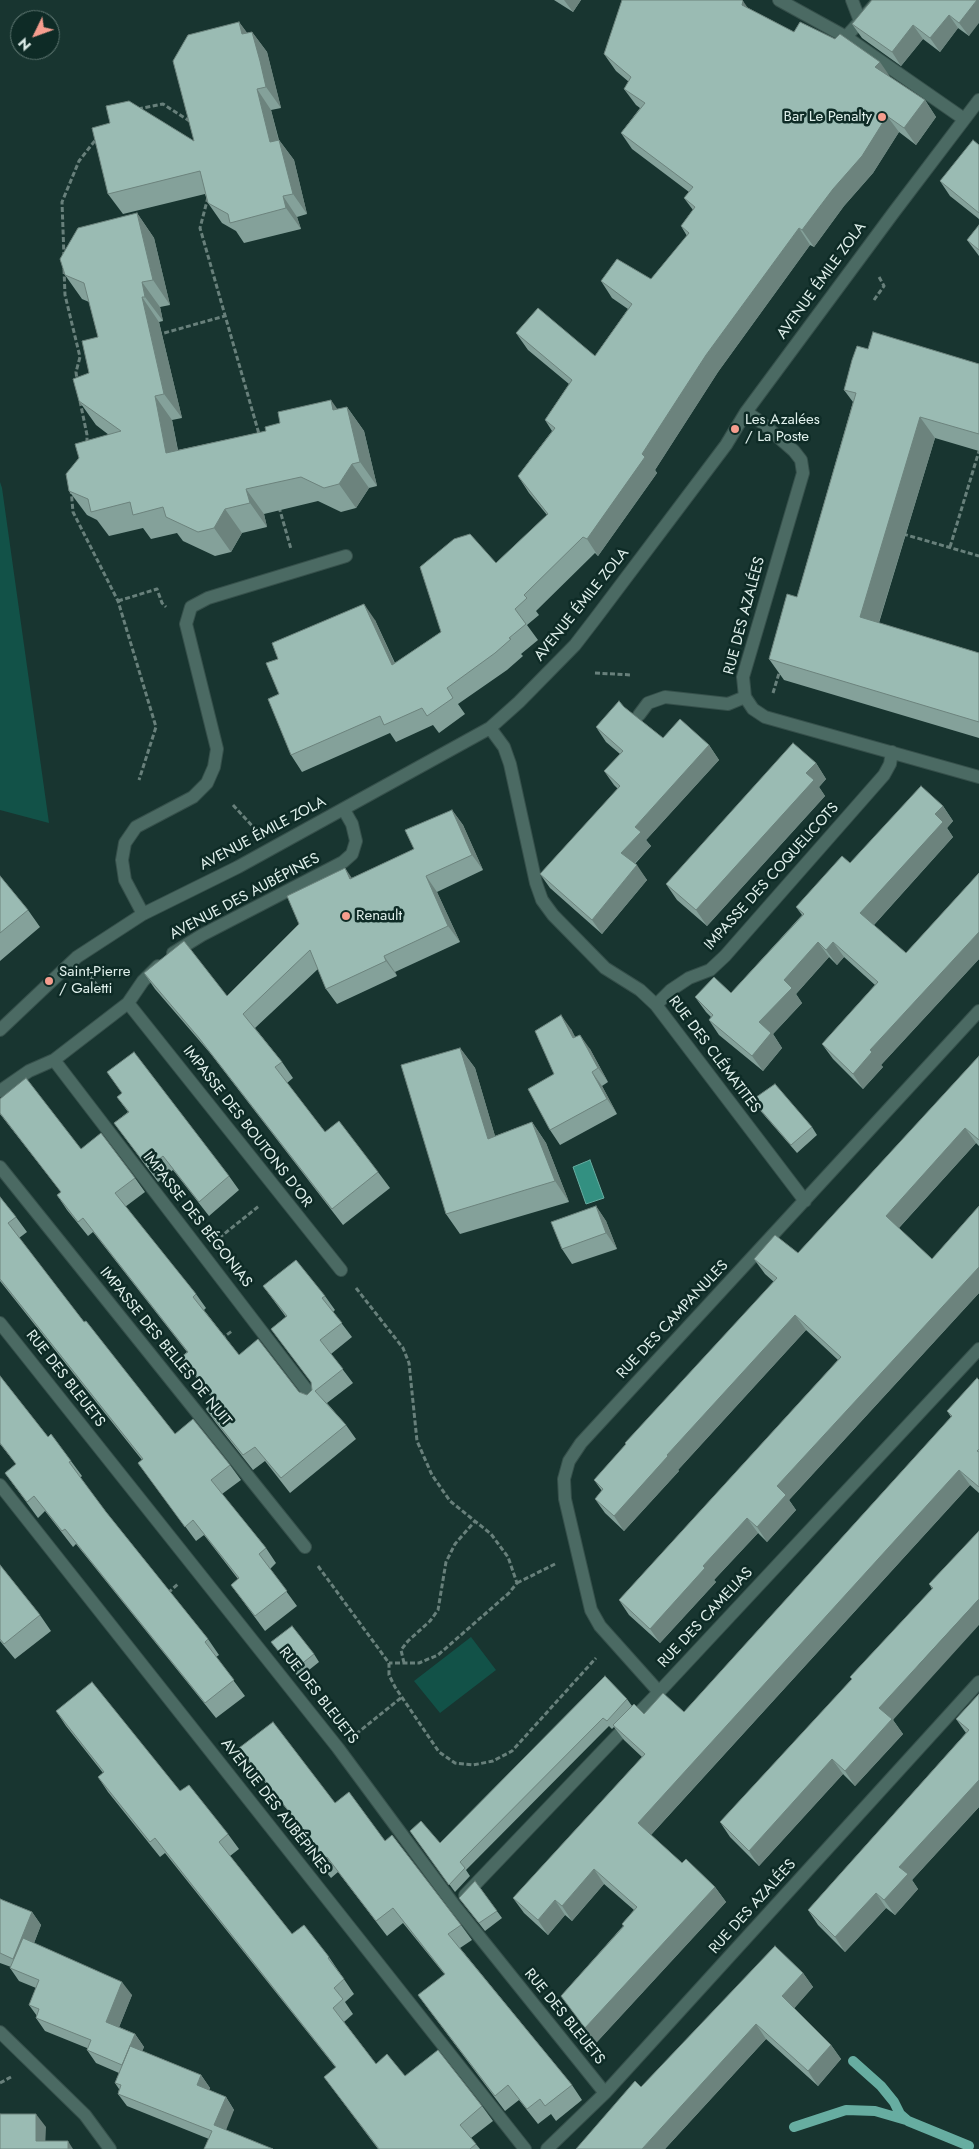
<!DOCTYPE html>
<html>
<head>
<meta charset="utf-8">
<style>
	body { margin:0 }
	#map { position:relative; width:979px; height:2149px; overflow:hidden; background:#183530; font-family:Jost,sans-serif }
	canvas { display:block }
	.north { position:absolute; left:10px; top:10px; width:50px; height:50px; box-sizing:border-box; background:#0e2b26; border:1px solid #627a75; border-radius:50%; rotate:228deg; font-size:14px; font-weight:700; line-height:20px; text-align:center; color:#e0f0ec }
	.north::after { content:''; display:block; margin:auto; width:18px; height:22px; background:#f59d8e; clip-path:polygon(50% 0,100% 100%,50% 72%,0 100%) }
</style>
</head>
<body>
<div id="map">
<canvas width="979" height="2149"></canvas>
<div class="north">N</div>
</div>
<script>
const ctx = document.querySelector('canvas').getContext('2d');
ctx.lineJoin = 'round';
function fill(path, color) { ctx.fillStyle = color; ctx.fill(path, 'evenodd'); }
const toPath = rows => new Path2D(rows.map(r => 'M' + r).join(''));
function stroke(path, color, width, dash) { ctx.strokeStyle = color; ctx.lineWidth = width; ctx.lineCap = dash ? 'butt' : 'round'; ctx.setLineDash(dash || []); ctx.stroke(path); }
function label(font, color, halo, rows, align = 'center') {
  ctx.font = font + ' Jost,sans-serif'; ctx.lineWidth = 5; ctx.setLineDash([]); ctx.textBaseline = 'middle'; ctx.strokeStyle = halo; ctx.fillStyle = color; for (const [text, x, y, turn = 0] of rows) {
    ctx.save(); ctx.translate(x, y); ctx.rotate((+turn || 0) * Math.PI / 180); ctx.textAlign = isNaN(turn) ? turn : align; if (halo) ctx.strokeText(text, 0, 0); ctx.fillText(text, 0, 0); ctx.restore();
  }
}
const green = toPath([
	[0,482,2,488,49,823,0,810],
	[471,1637,496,1670,440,1713,414,1681]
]);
const water = toPath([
	[590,1160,604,1198,586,1204,573,1167,590,1160]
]);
const stream = toPath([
	[853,2061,881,2086,894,2102,900,2114,908,2121,969,2146],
	[794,2127,846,2110,875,2111,906,2120]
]);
const path = toPath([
	[138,109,163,104,191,122],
	[208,197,200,228,259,434],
	[64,257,62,202,79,161,97,138],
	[64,269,65,295,80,357,76,372,77,380],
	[874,300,884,286,878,275],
	[157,335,225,316],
	[80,401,87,435,87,444],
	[71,489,73,512,118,601,156,727,139,780],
	[279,507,291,549],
	[903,534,979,556],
	[950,547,979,451],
	[118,601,157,589,162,603,166,607],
	[595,673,632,675],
	[773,693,780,670],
	[233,805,255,829],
	[90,976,103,993],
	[219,1238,259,1206],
	[356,1288,403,1348,409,1363,417,1441,432,1475,450,1501,491,1534,508,1557,517,1583,509,1593,438,1655,419,1663,389,1663],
	[221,1339,232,1331],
	[318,1566,389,1663,389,1675,395,1687,439,1752,455,1763,473,1765,493,1761,512,1751,596,1658],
	[517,1583,557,1563],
	[168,1593,178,1584],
	[404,1663,401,1650,408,1641,430,1621,438,1610,446,1562,455,1544,475,1521],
	[356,1734,402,1697],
	[0,2083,11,2077]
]);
const minor = toPath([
	[779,0,846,37,964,119],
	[852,0,860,21],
	[846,37,879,0],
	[746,412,761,422,794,451,801,460,803,473,743,677,745,697,753,709,765,717,979,777],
	[639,715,648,703,665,697,728,704,745,697],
	[490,728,504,747,510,764,536,883,542,900,553,915,605,968,640,990,656,1005,805,1201],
	[143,914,125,880,122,860,125,843,136,827,193,797,207,783,214,767,217,749,186,624,191,607,208,598,346,556],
	[173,953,202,935,343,862,352,854,356,841,352,824,344,810],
	[128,1003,341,1270],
	[656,1005,671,990,689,978,710,970,725,956,884,775,890,764,892,752],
	[0,1030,77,957,143,914,238,867,490,728,519,702,575,645,595,619,726,445,746,412,894,212,979,100],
	[54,1060,315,1401],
	[0,1091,29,1071,54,1060,128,1003,143,981,158,966],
	[0,1167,305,1547],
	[0,1323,338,1748,454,1905,605,2093],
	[0,1485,525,2149],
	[659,1692,600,1626,591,1610,565,1499,564,1479,569,1461,581,1443,979,1011],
	[465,1895,659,1692,979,1349],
	[0,2032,85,2115,110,2149],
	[547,2149,605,2093,979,1682]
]);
const wall = toPath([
	[554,0,581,0,573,12],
	[979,0,969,36,958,28,940,52,923,39,901,66,862,38,852,24],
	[748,8,794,32,890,77,925,100,936,117,916,145,899,132,873,173,844,206,814,247,810,245,718,372,655,470,657,473,598,556,595,553,536,611,539,615,527,625,538,640,521,654,523,656,507,670,458,704,465,714,439,733,433,725,396,742,390,733,302,772,291,755,279,694,375,620,395,663,441,632,496,563,547,515,529,493,518,476,552,431,545,420,569,384,528,350,516,333,595,356,628,309,612,298,601,281,651,279,687,236,681,226,693,210,684,198,689,192,632,149,621,133,640,108,636,105,624,89,629,82,616,71,604,54],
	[239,22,247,33,252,32,267,52,281,108,271,110,279,140,294,160,307,214,297,217,301,229,244,243,236,231,222,223,208,203,205,194,123,214,108,194,194,141],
	[979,145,979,219,950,196,940,181],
	[137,213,154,238,170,305,160,307,163,321,159,322,182,418,172,420,178,450,266,431,347,407,364,431,377,486,369,488,356,508,341,512,318,501,264,514,267,527,242,533,231,552,215,556,183,541,177,533,151,539,143,528,109,536,97,520,87,515,69,491,109,435,96,425,79,401,89,373,98,337,89,302,82,299,65,275],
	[979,225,979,256,967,240],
	[868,349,979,364,979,451,935,438,879,623,979,653,979,738,784,680,769,659,797,597,853,402,844,390],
	[624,707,663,738,709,745,719,760,646,840,651,846,635,864,647,880,602,934,550,888,540,874,618,789,614,785,604,771,620,754,606,742,596,727],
	[816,763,826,779,819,787,825,796,707,926,677,900,666,884],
	[943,806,953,821,947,828,953,837,874,925,906,953,979,873,979,959,881,1065,883,1067,863,1089,833,1059,822,1044,875,985,844,957,837,965,829,957,796,994,802,1003,773,1034,782,1048,763,1071,719,1035,709,1020,711,1017,706,1012,695,997,731,993,802,915,796,907,850,863],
	[452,810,463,825,483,870,437,892,460,942,395,972,397,976,337,1004,326,989,318,969,255,1028,282,1062,293,1078,287,1083,325,1132,378,1172,390,1188,343,1225,210,1053,155,989,144,973,227,996,352,878,414,849],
	[0,876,28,910,40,927,0,961],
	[571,1029,575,1037,590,1049,608,1082,602,1086,617,1114,560,1145,550,1130,554,1074],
	[460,1048,475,1068,495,1136,532,1122,546,1143,569,1202,460,1234,446,1214],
	[979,1056,979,1146,976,1143,899,1228,932,1259,979,1206,979,1293,789,1500,796,1510,767,1542,758,1533,714,1580,716,1582,660,1643,629,1615,619,1600,838,1360,806,1330,678,1470,679,1471,624,1531,605,1513,595,1499,602,1491,594,1480,774,1282,765,1274,754,1259,798,1253],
	[117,1097,229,1176,239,1190,209,1216,173,1170,158,1182,114,1123,128,1112],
	[0,1099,81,1149,135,1178,145,1192,125,1207,196,1294,206,1308,204,1310,239,1355,299,1392,307,1395,312,1390,312,1383,271,1329,286,1317,263,1286,325,1296,335,1310,333,1312,352,1337,331,1354,353,1383,327,1403,346,1425,356,1439,290,1493,265,1461,253,1470,216,1423,206,1409,215,1402,191,1371,181,1357,187,1352,93,1232,88,1236,67,1210,57,1195,61,1192,0,1114],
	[752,1100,812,1127,817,1135,797,1153,758,1108],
	[0,1197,16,1217,27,1232,19,1238,84,1322,175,1434,230,1465,241,1480,222,1494,266,1548,276,1563,270,1569,297,1606,265,1631,231,1585,238,1579,204,1535,196,1541,138,1463,142,1460,0,1281],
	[596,1206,606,1221,617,1249,572,1264,562,1249],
	[0,1376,48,1437,71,1461,82,1476,80,1478,106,1512,208,1639,219,1655,216,1657,245,1696,216,1718,76,1544,73,1547,45,1511,38,1518,5,1473,16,1464,0,1444],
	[979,1380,979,1493,970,1485,651,1835,682,1863,715,1887,726,1902,596,2043,561,1996,623,1926,622,1924,634,1910,604,1884,572,1921,565,1915,548,1935,524,1913,513,1898,642,1757,624,1740,614,1727,612,1729,609,1726,466,1870,470,1876,455,1892,410,1831,440,1843,627,1699,632,1706,644,1714,684,1712,951,1417,947,1411],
	[979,1531,893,1720,903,1734,855,1786,843,1774,759,1866,730,1837,720,1822,852,1679,850,1677,932,1589,929,1584],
	[0,1565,40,1615,51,1631,15,1659,0,1641],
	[271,1642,314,1654,319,1662,299,1678],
	[979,1694,979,1807,912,1880,918,1889,895,1915,886,1908,845,1952,818,1925,808,1910,966,1733,956,1719],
	[56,1711,180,1791,228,1834,239,1849,230,1856,292,1934,329,1957,354,1994,345,2002,353,2014,344,2022,376,2064,405,2076,482,2106,493,2121,471,2138,480,2149,378,2149,324,2077,336,2068,165,1853,160,1857,108,1792,98,1777,103,1773,66,1726],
	[239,1748,335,1803,385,1841,461,1925,472,1940,460,1948,572,2085,582,2100,556,2121,551,2114,538,2124,519,2100,505,2111,429,2010,418,1995,445,1975,403,1923,387,1936,338,1872,331,1878,307,1848,296,1833,302,1828,250,1764],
	[475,1881,502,1918,485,1931,459,1898],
	[0,1899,32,1912,41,1925,34,1943,132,1995,119,2027,135,2034,144,2047,142,2051,201,2075,210,2088,209,2090,226,2097,234,2110,209,2139,127,2106,118,2094,119,2089,115,2083,119,2073,96,2063,87,2050,87,2048,45,2031,36,2018,37,2016,29,2005,36,1988,19,1981,10,1968,11,1967,0,1963],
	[803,1973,813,1987,794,2008,831,2045,841,2059,818,2086,766,2039,665,2149,576,2149,641,2087]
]);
const shadedWall = toPath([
	[564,0,581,0,573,12],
	[977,0,979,0,979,23,969,36,959,23],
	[743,1,755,18,742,5],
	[949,15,958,28,940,52,930,38],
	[239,22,254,42,242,34],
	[913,25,923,39,901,66,892,52],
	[252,32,267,52,281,108,266,87],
	[880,62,891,78,875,67],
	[257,89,271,110,284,162,270,142],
	[925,100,936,117,916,145,904,128],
	[887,116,899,132,873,173,844,206,814,247,802,230],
	[279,140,294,160,307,214,293,194],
	[283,196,297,217,301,229,286,208],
	[137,213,154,238,170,305,153,280],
	[799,228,810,245,718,372,655,470,657,473,598,556,587,539,706,355],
	[142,282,160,307,163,321,145,297],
	[142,297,159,322,182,418,164,394],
	[155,396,172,420,183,478,166,453],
	[331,400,348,424,333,410],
	[347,407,364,431,377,486,360,462],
	[920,417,935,438,874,638,860,617],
	[352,464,369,488,356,508,339,484],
	[246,489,264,514,267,527,250,503],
	[225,509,242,533,231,552,214,528],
	[364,604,375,620,403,682,392,665],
	[709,745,719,760,646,840,651,846,631,867,621,853,635,827],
	[816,763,826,779,819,787,825,796,707,926,696,910,806,773],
	[943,806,953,821,947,828,953,837,871,928,860,913,935,814],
	[452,810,463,825,483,870,472,855],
	[637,865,647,880,602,934,592,920],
	[345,868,356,884,350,879],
	[426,876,437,892,460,942,448,926],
	[979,932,979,959,881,1065,883,1067,863,1089,853,1074,870,1050],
	[818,942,829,957,796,994,802,1003,773,1034,782,1048,763,1071,752,1056,759,1022,784,980],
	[833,942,844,957,837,965,826,950],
	[384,956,395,972,397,976,386,961],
	[561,1015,571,1029,583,1052,573,1038],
	[580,1035,590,1049,608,1082,598,1068],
	[460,1048,475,1068,502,1160,488,1139],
	[592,1072,602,1086,617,1114,607,1099],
	[532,1122,546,1143,569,1202,555,1181],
	[965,1128,976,1143,896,1231,886,1216],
	[596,1206,606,1221,617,1249,606,1233],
	[979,1267,979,1293,789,1500,796,1510,767,1542,757,1527,777,1486],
	[795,1315,806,1330,678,1470,679,1471,624,1531,614,1516,667,1455],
	[959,1470,970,1485,648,1838,638,1823],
	[747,1518,758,1533,714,1580,716,1582,660,1643,650,1629,703,1566],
	[979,1599,979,1625,893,1720,903,1734,855,1786,845,1771,879,1708],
	[832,1759,843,1774,759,1866,749,1851],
	[979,1780,979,1807,912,1880,918,1889,895,1915,884,1900,899,1867],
	[594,1869,604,1884,572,1921,562,1906],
	[715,1887,726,1902,596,2043,585,2028],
	[876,1893,886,1908,845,1952,835,1937],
	[555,1900,565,1915,548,1935,538,1920],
	[32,1912,41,1925,23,1972,13,1959],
	[803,1973,813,1987,792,2011,782,1996],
	[122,1982,132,1995,116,2035,106,2022],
	[756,2024,766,2039,665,2149,642,2149],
	[135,2034,144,2047,131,2078,122,2065],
	[831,2045,841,2059,818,2086,808,2071],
	[201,2075,210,2088,206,2098,197,2085],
	[226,2097,234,2110,223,2138,214,2125],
	[36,2114,46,2127,45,2149,36,2141],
	[68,2141,73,2149,68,2149]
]);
const building = toPath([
	[622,0,742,0,743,1,742,5,794,32,800,22,835,39,840,34,880,62,875,67,925,100,904,128,887,116,862,156,833,189,802,230,799,228,706,355,642,454,645,457,587,539,583,537,524,595,527,598,515,609,526,624,509,638,511,639,495,653,447,688,453,698,427,716,422,708,384,725,380,716,291,755,268,699,279,694,266,663,278,659,272,643,364,604,392,665,441,632,420,567,454,539,470,534,496,563,548,514,518,476,555,428,545,420,572,380,516,333,538,308,595,356,632,304,601,281,617,259,651,279,689,233,681,226,695,207,684,198,693,187,621,133,645,103,624,89,631,77,604,54,622,0],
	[872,0,977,0,959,23,949,15,930,38,913,25,892,52,852,24,872,0],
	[239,22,242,34,252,32,260,61,266,87,257,89,270,142,279,140,293,194,283,196,286,208,230,223,228,214,208,203,200,171,108,194,92,128,110,123,106,106,129,101,194,141,173,61,188,35,239,22],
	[973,140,979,145,979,213,940,181,973,140],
	[137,213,153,280,142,282,145,297,142,297,164,394,155,396,166,453,266,431,265,427,280,423,278,412,331,400,333,410,347,407,360,462,352,464,339,484,324,488,301,477,246,489,250,503,225,509,214,528,198,532,166,517,163,507,133,515,130,502,91,512,88,499,69,491,66,474,79,458,75,444,121,431,79,401,73,379,89,373,82,341,98,337,84,283,65,275,60,259,78,228,137,213],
	[979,225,979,250,967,240,979,225],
	[873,332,979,364,979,434,920,417,860,617,979,653,979,722,769,659,787,594,797,597,856,393,844,390,852,360,857,346,868,349,873,332],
	[619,701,624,707,663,738,680,719,709,745,635,827,641,832,621,853,637,865,592,920,540,874,620,786,604,771,623,751,596,727,619,701],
	[793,743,816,763,806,773,814,780,696,910,666,884,793,743],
	[921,786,943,806,935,814,943,822,860,913,906,953,979,873,979,932,870,1050,872,1052,853,1074,822,1044,878,982,833,942,826,950,818,942,784,980,792,988,759,1022,771,1033,752,1056,709,1020,713,1015,695,997,714,977,731,993,804,914,796,907,842,856,850,863,921,786],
	[452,810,472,855,426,876,448,926,384,956,386,961,326,989,310,950,243,1014,282,1062,275,1067,325,1132,339,1121,378,1172,332,1209,199,1038,144,973,184,941,227,996,299,924,287,896,345,868,350,879,414,849,405,830,452,810],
	[0,876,28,910,0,933,0,876],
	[561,1015,573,1038,580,1035,598,1068,592,1072,607,1099,550,1130,528,1089,554,1074,535,1031,561,1015],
	[460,1048,488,1139,532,1122,555,1181,446,1214,401,1065,460,1048],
	[134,1052,229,1176,199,1202,163,1156,148,1168,114,1123,129,1112,117,1097,122,1093,107,1072,134,1052],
	[979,1056,979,1140,965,1128,886,1216,932,1259,979,1206,979,1267,777,1486,786,1495,757,1527,747,1518,703,1566,705,1568,650,1629,619,1600,841,1357,795,1315,667,1455,668,1456,614,1516,595,1499,603,1489,594,1480,626,1444,625,1443,777,1278,754,1259,775,1235,798,1253,979,1056],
	[26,1078,81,1149,101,1133,135,1178,115,1193,196,1294,193,1297,239,1355,258,1339,299,1392,307,1395,312,1390,311,1382,271,1329,287,1316,263,1286,296,1260,325,1296,322,1298,342,1323,320,1340,343,1369,315,1391,346,1425,281,1478,255,1447,243,1455,206,1409,216,1401,181,1357,188,1352,83,1218,78,1222,57,1195,61,1192,0,1113,0,1099,26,1078],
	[775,1084,812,1127,791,1145,752,1100,775,1084],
	[0,1197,16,1217,8,1223,84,1322,86,1321,175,1434,193,1419,230,1465,211,1480,266,1548,259,1554,287,1591,255,1616,231,1585,239,1578,193,1520,185,1527,138,1463,143,1459,0,1279,0,1197],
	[596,1206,606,1233,562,1249,551,1222,596,1206],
	[0,1376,48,1437,51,1434,71,1461,69,1462,106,1512,208,1639,205,1642,234,1680,205,1703,65,1529,62,1531,34,1496,27,1502,5,1473,16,1464,0,1443,0,1376],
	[977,1378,979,1380,979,1449,977,1451,979,1452,979,1487,959,1470,638,1823,682,1863,686,1859,715,1887,585,2028,561,1996,624,1926,622,1924,637,1907,594,1869,562,1906,555,1900,538,1920,513,1898,645,1754,613,1725,634,1704,644,1714,663,1693,684,1712,952,1416,947,1411,977,1378],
	[979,1531,979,1599,879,1708,892,1719,845,1771,832,1759,749,1851,720,1822,852,1679,850,1677,933,1588,929,1584,979,1531],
	[0,1565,40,1615,4,1644,0,1639,0,1565],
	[292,1626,314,1654,294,1670,271,1642,292,1626],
	[605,1676,627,1699,607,1721,603,1718,460,1862,465,1868,449,1885,410,1831,421,1821,440,1843,605,1676],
	[92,1682,180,1791,189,1785,228,1834,219,1842,292,1934,304,1925,329,1957,328,1958,344,1979,334,1988,343,1999,333,2008,376,2064,387,2054,405,2076,438,2050,482,2106,460,2125,476,2144,470,2149,379,2149,324,2077,336,2067,155,1838,150,1842,98,1777,104,1772,56,1711,92,1682],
	[979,1694,979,1780,899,1867,908,1874,884,1900,876,1893,835,1937,808,1910,969,1730,956,1719,979,1694],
	[273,1722,335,1803,349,1792,385,1841,392,1835,461,1925,448,1934,572,2085,545,2106,540,2099,527,2109,508,2085,495,2096,418,1995,445,1974,393,1908,376,1921,327,1857,320,1863,296,1833,302,1828,239,1748,273,1722],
	[475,1881,497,1911,479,1923,459,1898,475,1881],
	[0,1899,32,1912,13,1959,0,1953,0,1899],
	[23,1938,122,1982,106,2022,135,2034,122,2065,87,2050,91,2040,36,2018,39,2009,29,2005,39,1980,10,1968,23,1938],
	[775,1946,803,1973,782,1996,831,2045,808,2071,756,2024,642,2149,576,2149,635,2081,641,2087,775,1946],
	[130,2046,201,2075,197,2085,226,2097,214,2125,273,2149,204,2149,212,2131,118,2094,121,2085,115,2083,130,2046],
	[0,2114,36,2114,36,2141,68,2141,68,2149,0,2149,0,2114]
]);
const markers = [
	[882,117,5,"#f59d8e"],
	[735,429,5,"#f59d8e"],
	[346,916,5,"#f59d8e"],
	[49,981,5,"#f59d8e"]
];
const poiNames = [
	["Bar Le Penalty",872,117,"right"],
	["Les Azalées",745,420],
	["/ La Poste",745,437],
	["Renault",356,916],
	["Saint-Pierre",59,972],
	["/ Galetti",59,989]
];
const streetNames = [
	["AVENUE ÉMILE ZOLA",822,281,-54],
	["AVENUE ÉMILE ZOLA",582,605,-51],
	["RUE DES AZALÉES",745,616,-75],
	["AVENUE ÉMILE ZOLA",263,834,-28],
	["IMPASSE DES COQUELICOTS",772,877,-48],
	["AVENUE DES AUBÉPINES",245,897,-28],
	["RUE DES CLÉMATITES",714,1055,53],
	["IMPASSE DES BOUTONS D'OR",247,1127,52],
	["IMPASSE DES BÉGONIAS",197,1220,52],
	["RUE DES CAMPANULES",673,1320,-47],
	["IMPASSE DES BELLES DE NUIT",165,1347,51],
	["RUE DES BLEUETS",65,1379,52],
	["RUE DES CAMELIAS",706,1618,-47],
	["RUE DES BLEUETS",318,1696,52],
	["AVENUE DES AUBÉPINES",275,1807,52],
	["RUE DES AZALÉES",753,1907,-48],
	["RUE DES BLEUETS",564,2017,51]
];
fill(green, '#125248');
fill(water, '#339081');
stroke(water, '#67ada1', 1);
stroke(stream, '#67ada1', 10);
stroke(minor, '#36504b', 14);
stroke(path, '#68807b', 3, [5, 2.5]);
stroke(minor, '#4b6a63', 12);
fill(wall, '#84a19a');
fill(shadedWall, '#6c837d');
fill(building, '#9abbb3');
stroke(building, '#6c837d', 1);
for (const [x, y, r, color] of markers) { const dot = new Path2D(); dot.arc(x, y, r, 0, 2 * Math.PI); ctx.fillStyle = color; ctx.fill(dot); stroke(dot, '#0e2b26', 2); }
label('15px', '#e0f0ec', '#0e2b26', poiNames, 'left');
label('15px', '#e0f0ec', '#0e2b26', streetNames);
</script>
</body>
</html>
